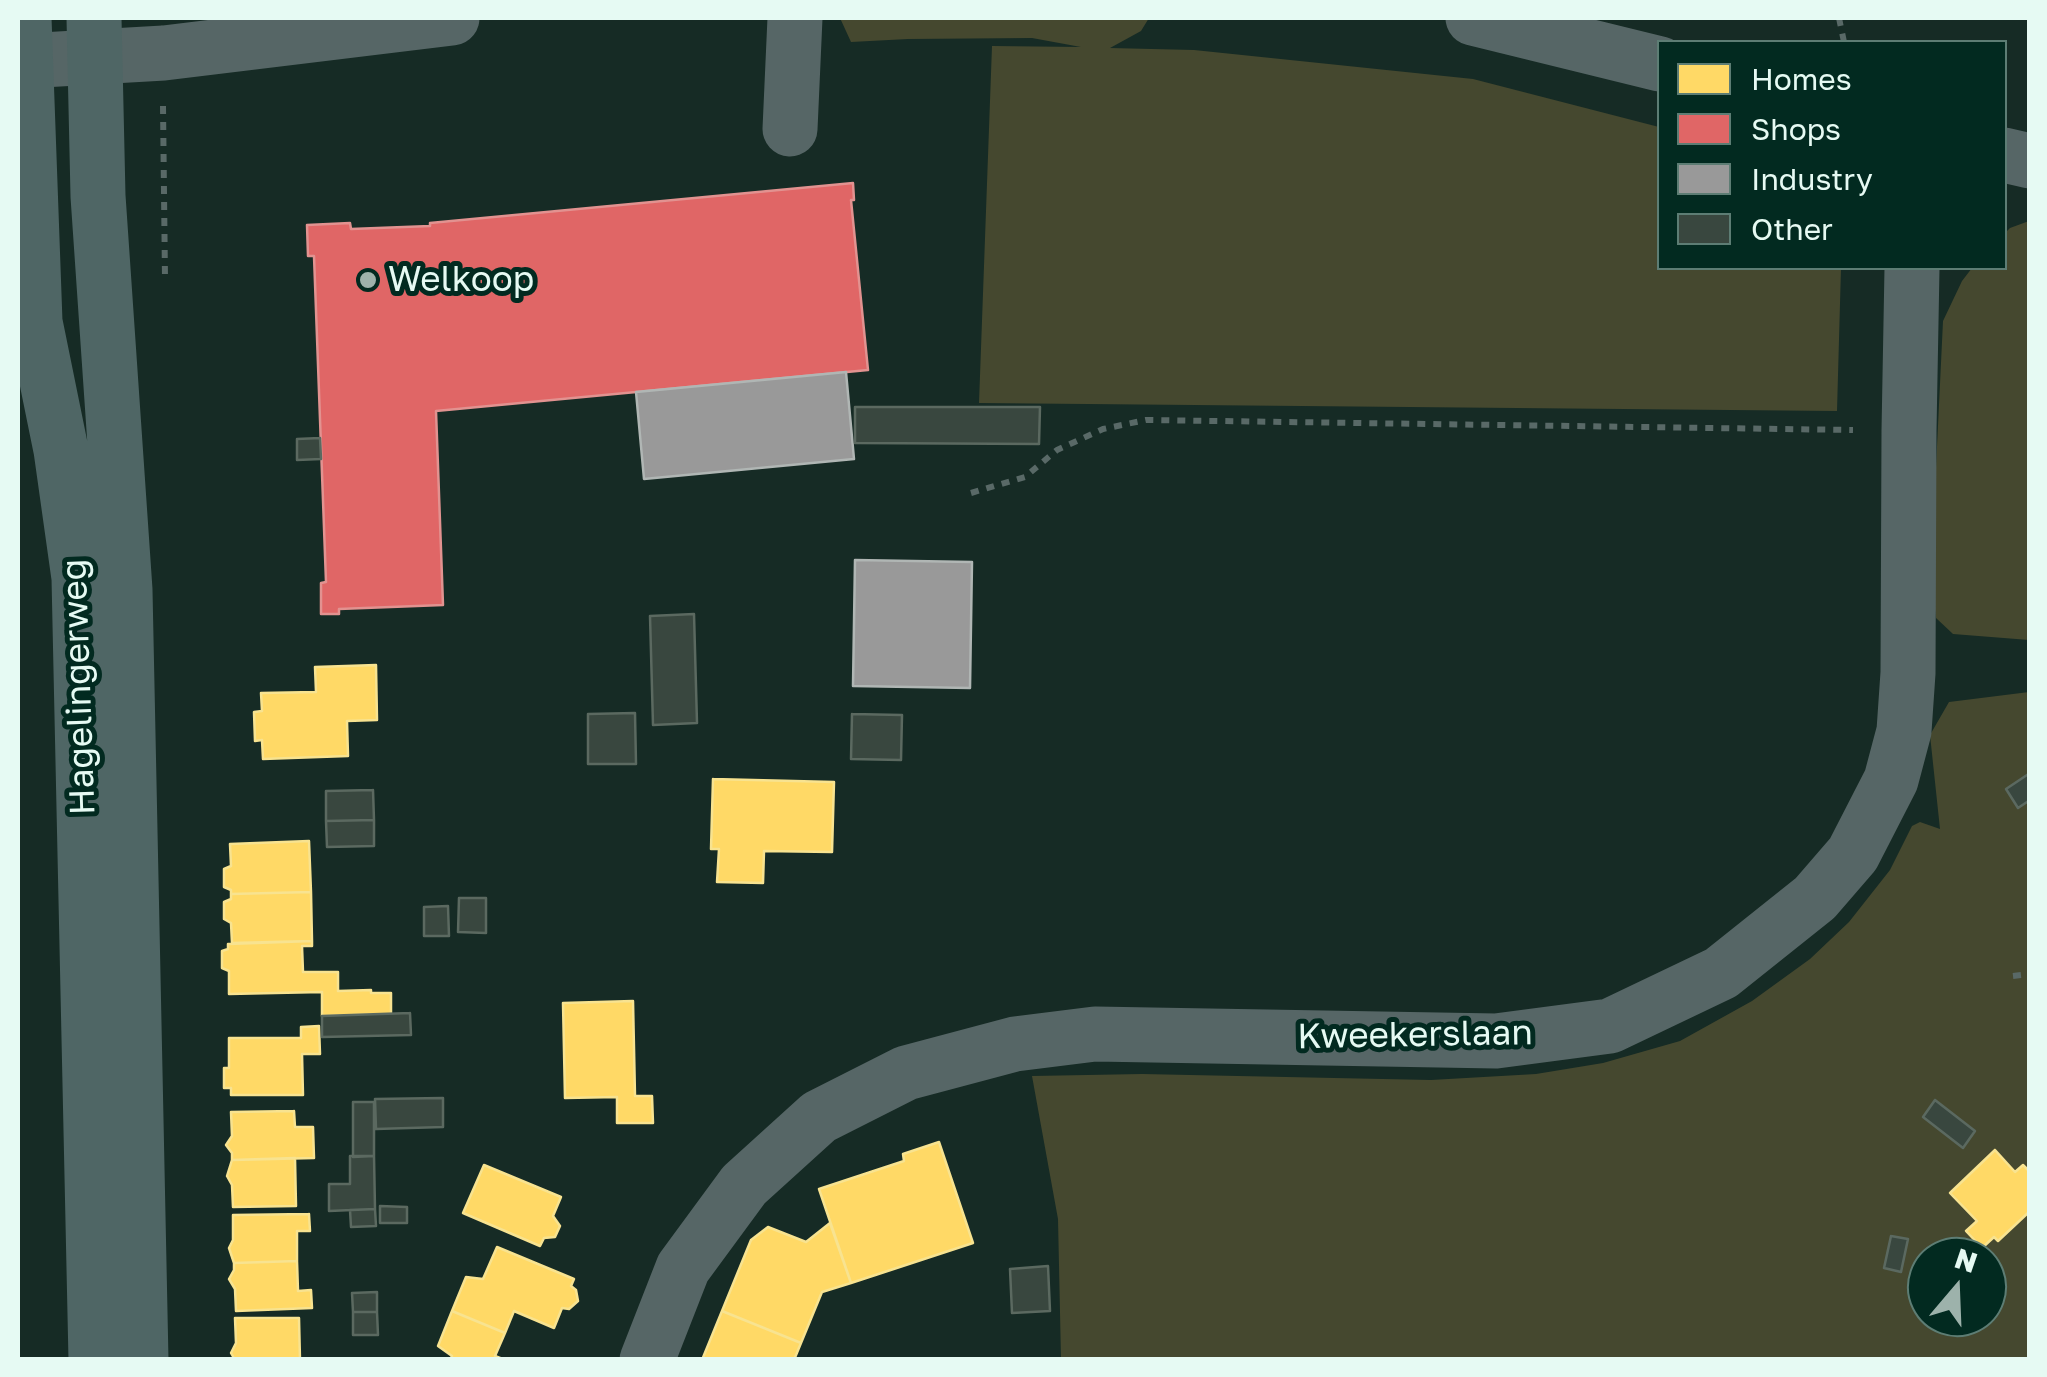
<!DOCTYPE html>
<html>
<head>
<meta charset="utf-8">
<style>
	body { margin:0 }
	#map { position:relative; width:2047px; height:1377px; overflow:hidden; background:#162b25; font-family:"Golos Text",sans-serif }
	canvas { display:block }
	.frame { position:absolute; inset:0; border:20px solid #e6faf3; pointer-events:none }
	.legend { position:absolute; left:1657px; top:40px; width:350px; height:230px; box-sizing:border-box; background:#022a20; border:2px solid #5d7d74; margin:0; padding:12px 18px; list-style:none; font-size:30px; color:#e6faf3 }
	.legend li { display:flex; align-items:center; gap:20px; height:50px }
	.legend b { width:50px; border:2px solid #5d7d74 }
	.north { position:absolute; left:1907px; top:1237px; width:100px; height:100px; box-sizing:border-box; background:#022a20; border:2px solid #5d7d74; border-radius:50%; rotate:19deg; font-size:28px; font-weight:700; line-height:40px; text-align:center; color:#e6faf3 }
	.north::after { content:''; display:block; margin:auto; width:35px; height:45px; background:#9db2ab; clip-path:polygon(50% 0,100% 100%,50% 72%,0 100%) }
</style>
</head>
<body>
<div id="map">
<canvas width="2047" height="1377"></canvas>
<div class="frame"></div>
<ul class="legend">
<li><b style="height:28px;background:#ffd966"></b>Homes</li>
<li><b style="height:28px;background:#e06666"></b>Shops</li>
<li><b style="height:28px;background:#999"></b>Industry</li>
<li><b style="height:28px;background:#39473f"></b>Other</li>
</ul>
<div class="north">N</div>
</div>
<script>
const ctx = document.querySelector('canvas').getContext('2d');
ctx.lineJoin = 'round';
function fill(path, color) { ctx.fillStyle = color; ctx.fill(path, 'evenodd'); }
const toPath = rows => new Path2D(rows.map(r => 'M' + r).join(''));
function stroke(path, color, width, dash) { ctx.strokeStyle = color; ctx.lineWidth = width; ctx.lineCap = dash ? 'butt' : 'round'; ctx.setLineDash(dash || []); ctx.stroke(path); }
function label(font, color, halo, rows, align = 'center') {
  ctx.font = font + ' "Golos Text",sans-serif'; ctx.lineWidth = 10; ctx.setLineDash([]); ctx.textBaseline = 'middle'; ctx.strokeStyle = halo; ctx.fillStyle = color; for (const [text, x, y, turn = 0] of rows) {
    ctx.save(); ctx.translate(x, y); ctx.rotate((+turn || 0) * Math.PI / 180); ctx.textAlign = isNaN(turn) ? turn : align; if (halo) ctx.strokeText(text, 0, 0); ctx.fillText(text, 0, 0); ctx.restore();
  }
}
const green = toPath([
	[840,18,1149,18,1141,31,1110,48,1194,50,1473,79,1659,127,1660,268,1841,268,1837,411,979,403,992,46,1081,47,1032,38,908,39,851,42],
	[2029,221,2029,640,1953,634,1936,618,1933,593,1932,551,1943,321,1962,281,1972,268,2004,268,2005,233,2010,228],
	[2029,692,2029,1359,1061,1359,1058,1219,1032,1076,1142,1074,1431,1080,1536,1074,1603,1063,1680,1041,1752,1001,1810,959,1849,922,1890,870,1912,826,1920,822,1940,829,1930,735,1949,702],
	[1927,1257,1987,1257,1987,1317,1927,1317]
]);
const homes = toPath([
	[376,665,377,720,347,721,348,756,263,759,262,740,255,741,254,712,262,711,261,693,316,692,315,667,376,665],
	[713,779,834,782,832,852,764,851,763,883,717,882,719,849,711,849,713,779],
	[309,841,311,892,231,894,231,890,224,887,224,869,231,866,230,844,309,841],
	[311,892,312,941,232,943,231,923,224,919,224,902,231,899,231,894,311,892],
	[312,941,312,946,302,946,303,972,338,972,338,991,371,990,371,993,391,993,391,1014,322,1016,322,992,229,994,229,971,222,968,222,951,228,949,228,944,312,941],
	[633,1001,635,1096,652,1096,653,1123,617,1123,617,1097,565,1098,563,1003,633,1001],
	[319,1026,320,1054,302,1054,303,1095,231,1095,231,1088,224,1088,224,1068,229,1068,229,1038,301,1038,301,1027,319,1026],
	[294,1111,295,1127,313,1127,314,1158,232,1160,232,1153,226,1145,232,1136,231,1112,294,1111],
	[939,1142,973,1243,851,1283,819,1189,904,1161,903,1154,939,1142],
	[1995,1150,2015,1172,2023,1165,2030,1172,2030,1211,1998,1241,1994,1237,1982,1248,1966,1231,1977,1221,1950,1193,1995,1150],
	[295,1158,296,1206,233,1207,232,1185,227,1176,232,1160,295,1158],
	[484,1165,561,1197,553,1216,560,1226,555,1237,544,1238,540,1246,463,1213,484,1165],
	[309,1214,310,1231,297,1231,297,1261,234,1263,229,1248,233,1240,233,1215,309,1214],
	[830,1223,851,1283,822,1292,801,1343,722,1311,751,1240,768,1227,806,1242,830,1223],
	[497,1247,574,1279,571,1286,576,1290,578,1301,569,1309,562,1308,554,1328,514,1311,505,1333,452,1311,466,1277,483,1279,497,1247],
	[297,1261,298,1291,311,1290,312,1308,236,1311,235,1289,229,1279,234,1270,234,1263,297,1261],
	[452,1311,505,1333,495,1356,505,1360,450,1360,452,1356,438,1346,452,1311],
	[722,1311,801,1343,794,1360,702,1360,722,1311],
	[235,1318,299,1318,300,1360,235,1360,231,1353,236,1343,235,1318]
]);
const shops = toPath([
	[853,183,854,200,851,200,868,370,436,411,443,605,339,609,339,614,321,614,321,583,326,582,314,256,308,256,307,225,350,223,351,229,430,226,430,223,853,183]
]);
const industry = toPath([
	[846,372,854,459,644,479,636,392,846,372],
	[855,560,972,562,970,688,853,686,855,560]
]);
const building = toPath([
	[855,407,1040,407,1039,444,855,443,855,407],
	[320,438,321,459,297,460,297,439,320,438],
	[694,614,697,723,653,725,650,616,694,614],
	[635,713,636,764,588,764,588,714,635,713],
	[852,714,902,715,901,760,851,759,852,714],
	[2030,773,2030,800,2018,808,2006,789,2030,773],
	[373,790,374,820,326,821,326,791,373,790],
	[374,820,374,846,327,847,326,821,374,820],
	[459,898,486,898,486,933,458,932,459,898],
	[448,906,449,936,424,936,424,907,448,906],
	[410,1013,411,1035,322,1037,322,1016,410,1013],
	[443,1098,443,1127,376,1129,375,1099,443,1098],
	[1935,1100,1975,1131,1963,1148,1923,1117,1935,1100],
	[353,1102,374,1102,374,1156,353,1157,353,1102],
	[350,1156,374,1156,375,1209,329,1211,329,1184,350,1184,350,1156],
	[380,1206,407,1207,407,1223,380,1223,380,1206],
	[375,1209,376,1226,351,1227,350,1210,375,1209],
	[1891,1236,1908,1239,1901,1272,1884,1268,1891,1236],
	[1048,1266,1050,1311,1012,1313,1010,1269,1048,1266],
	[377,1292,377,1312,353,1312,352,1293,377,1292],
	[353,1312,377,1312,378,1335,353,1335,353,1312]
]);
const path = toPath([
	[1839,18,1844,42],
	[163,106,165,279],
	[971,493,1025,477,1057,450,1103,429,1146,420,1853,430],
	[2013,976,2030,974]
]);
const minor = toPath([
	[1473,18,1660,64],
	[24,61,164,53,452,18],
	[790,129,795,18],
	[2004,155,2030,161],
	[647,1360,683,1268,744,1185,819,1117,906,1073,1015,1044,1095,1034,1496,1041,1610,1026,1721,973,1815,898,1853,854,1891,780,1904,731,1908,673,1909,431,1912,268]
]);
const major = toPath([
	[24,18,35,322,61,450,79,578,96,1360],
	[94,18,98,196,125,590,141,1360]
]);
const markers = [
	[368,280,10,"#9db2ab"]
];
const poiNames = [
	["Welkoop",388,280]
];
const streetNames = [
	["Hagelingerweg",79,687,-92],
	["Kweekerslaan",1415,1035,-1]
];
fill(green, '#45482f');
fill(homes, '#ffd966');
stroke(homes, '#f8e390', 2.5);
fill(shops, '#e06666');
stroke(shops, '#e29290', 2.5);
fill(industry, '#999');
stroke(industry, '#b0b6b4', 2.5);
fill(building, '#39473f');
stroke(building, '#5b6960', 2.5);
stroke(path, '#596967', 6, [8, 8]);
stroke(minor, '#566666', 55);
stroke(major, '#4f6665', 55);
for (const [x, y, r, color] of markers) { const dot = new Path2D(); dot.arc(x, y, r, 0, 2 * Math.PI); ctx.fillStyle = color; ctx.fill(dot); stroke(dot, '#022a20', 4); }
label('35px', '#e6faf3', '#022a20', poiNames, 'left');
label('35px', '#e6faf3', '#022a20', streetNames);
</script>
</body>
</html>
